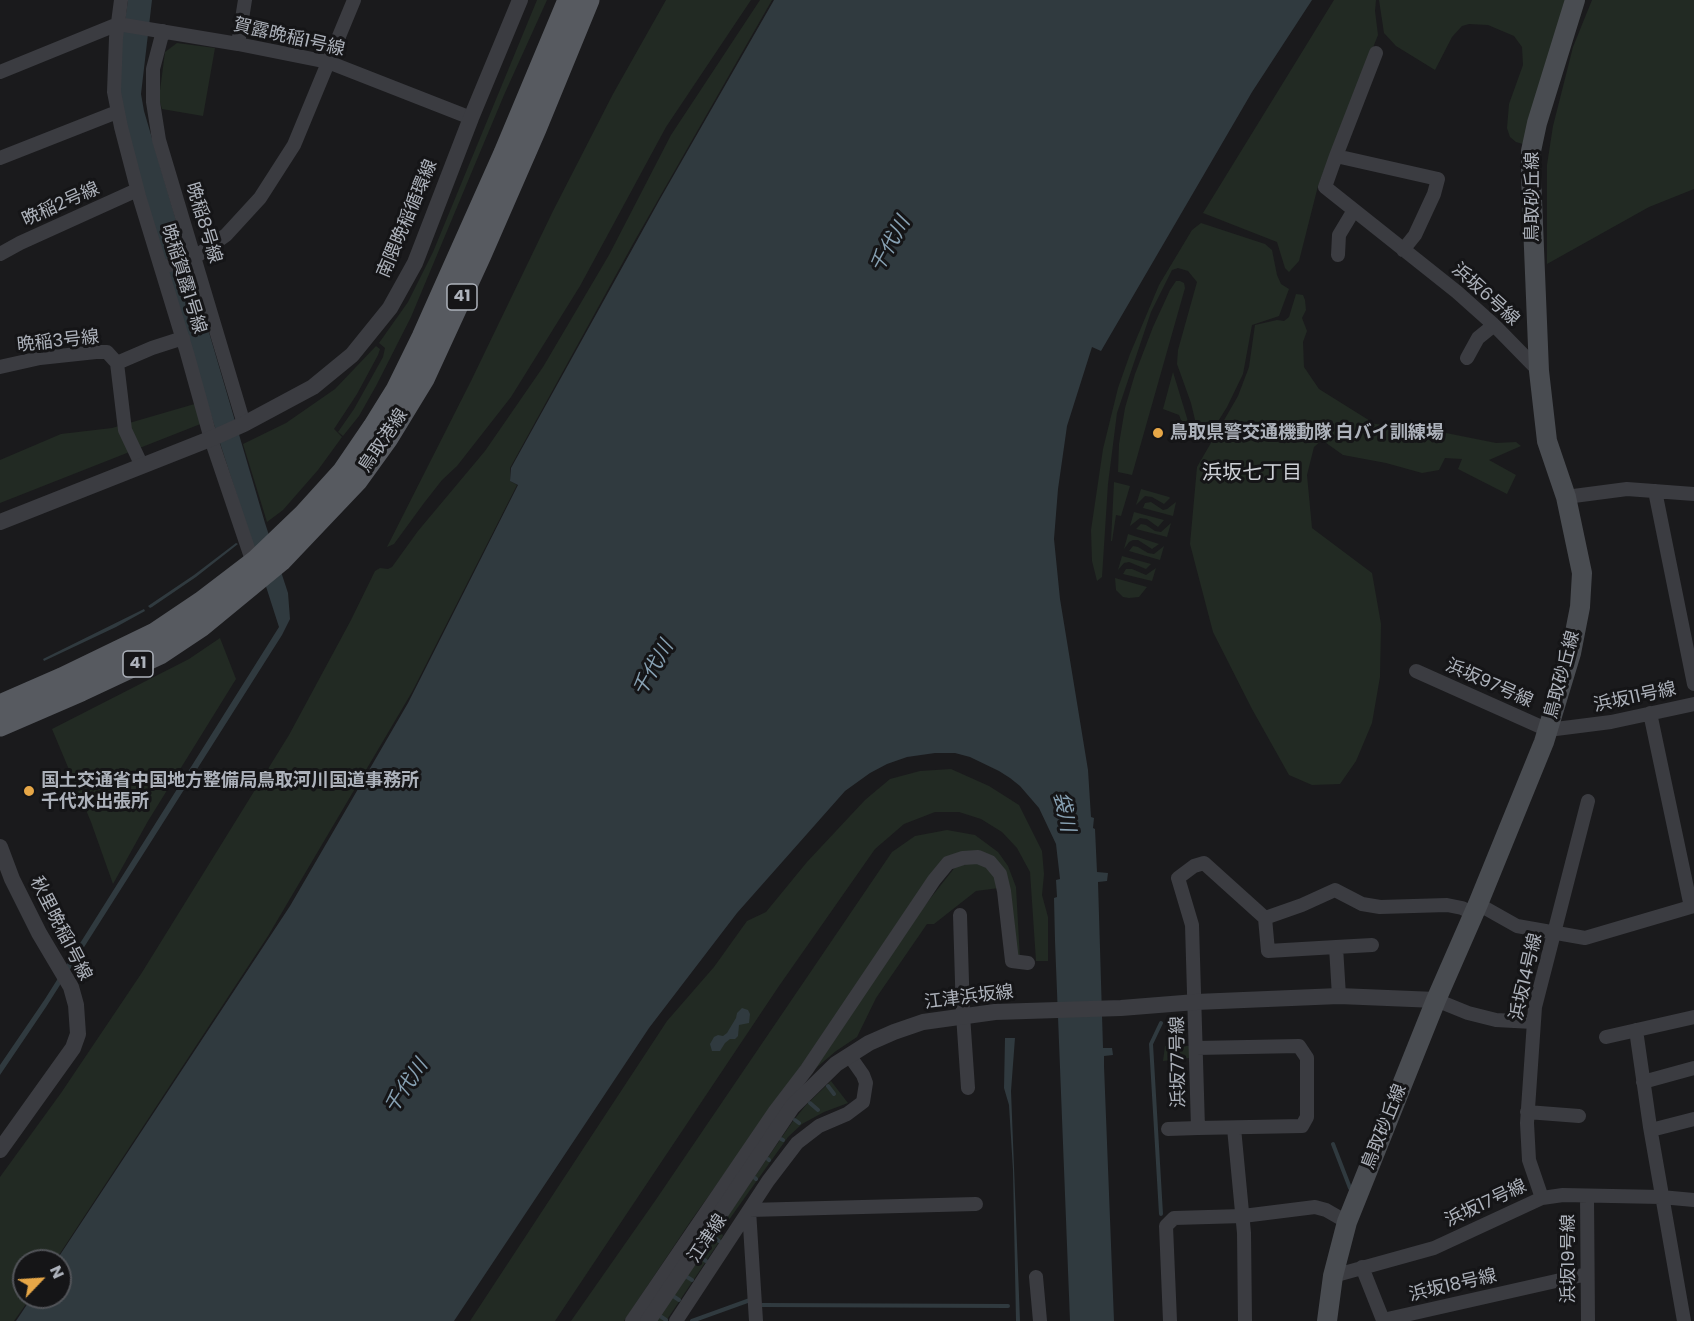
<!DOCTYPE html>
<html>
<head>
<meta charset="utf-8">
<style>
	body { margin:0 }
	#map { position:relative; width:1694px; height:1321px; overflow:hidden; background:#1a1a1c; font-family:Poppins,sans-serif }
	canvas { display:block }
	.north { position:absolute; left:12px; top:1249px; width:60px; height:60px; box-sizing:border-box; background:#151517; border:2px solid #525459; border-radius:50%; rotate:65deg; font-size:16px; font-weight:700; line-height:24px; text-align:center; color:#adb2bb }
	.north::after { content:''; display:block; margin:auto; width:21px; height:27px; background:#e7a747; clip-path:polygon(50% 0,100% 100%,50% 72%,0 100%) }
</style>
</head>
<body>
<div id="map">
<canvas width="1694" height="1321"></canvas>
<div class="north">N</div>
</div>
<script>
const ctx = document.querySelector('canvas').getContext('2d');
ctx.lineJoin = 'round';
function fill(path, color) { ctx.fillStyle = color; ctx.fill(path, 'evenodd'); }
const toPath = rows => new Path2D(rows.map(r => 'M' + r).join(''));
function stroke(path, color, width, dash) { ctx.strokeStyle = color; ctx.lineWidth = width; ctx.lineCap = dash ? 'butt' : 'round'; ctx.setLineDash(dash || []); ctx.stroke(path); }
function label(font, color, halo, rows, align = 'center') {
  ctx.font = font + ' Poppins,"Noto Sans JP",sans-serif'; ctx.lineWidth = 6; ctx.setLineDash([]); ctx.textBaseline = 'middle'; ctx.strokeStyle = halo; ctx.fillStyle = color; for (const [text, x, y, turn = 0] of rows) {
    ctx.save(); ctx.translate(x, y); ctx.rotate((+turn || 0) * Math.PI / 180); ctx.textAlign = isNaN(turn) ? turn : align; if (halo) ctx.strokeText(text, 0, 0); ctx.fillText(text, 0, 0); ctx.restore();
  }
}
const green = toPath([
	[537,0,547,0,504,95,411,317,376,386,359,416,343,436,338,432,354,409,383,357,385,348,379,343,408,302,433,252],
	[666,0,751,0,666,127,580,286,511,397,457,466,442,480,424,503,394,544,387,547,471,381,553,211,613,94],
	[760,0,772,0,634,242,510,468,510,481,517,485,412,692,268,936,55,1261,24,1261,24,1297,31,1297,14,1321,0,1321,0,1177,61,1093,141,974,289,735,351,620,375,571,380,568,388,569,392,567,418,531,485,451,543,367,609,255,671,135],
	[1334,0,1376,0,1375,11,1378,35,1318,186,1299,261,1289,272,1285,268,1277,242,1203,213],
	[1379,0,1566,0,1523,144,1516,142,1510,137,1507,128,1509,104,1523,65,1522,47,1514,36,1488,25,1469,24,1462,26,1452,37,1435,70,1396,46,1384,33],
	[1592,0,1694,0,1694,189,1649,207,1547,264,1547,165,1553,126,1573,47],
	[177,43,215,48,203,116,162,109,159,98,165,52],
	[1201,223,1265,244,1272,250,1277,275,1281,284,1289,289,1279,316,1252,325,1243,374,1227,407,1209,436,1200,441,1191,403,1177,364,1178,350,1197,282,1188,271,1178,268,1172,270,1151,312,1117,413,1108,484,1102,577,1097,581,1092,561,1091,530,1103,449,1118,388,1130,354,1159,285,1192,230],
	[1176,281,1180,281,1184,283,1185,288,1132,475,1118,472,1119,444,1125,408,1135,374,1153,327,1170,290],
	[1296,294,1303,295,1305,300,1306,310,1302,318,1307,331,1303,342,1304,367,1319,389,1375,424,1431,430,1496,443,1516,442,1521,446,1489,460,1516,475,1507,494,1458,469,1462,459,1445,458,1439,470,1422,473,1386,463,1343,455,1322,440,1314,447,1307,475,1312,528,1372,573,1381,624,1380,677,1372,723,1356,761,1340,784,1312,785,1289,775,1252,709,1213,632,1190,544,1197,467,1238,396,1249,367,1255,325,1277,320,1284,321,1289,317],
	[376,346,380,349,378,355,357,394,334,429,342,437,318,470,283,510,267,522,243,444,286,423,335,389],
	[1173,372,1187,418,1189,426,1183,425,1179,415,1163,409],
	[198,403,203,423,0,503,0,460,61,434,112,428],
	[1114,482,1130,486,1121,516,1116,515,1112,541,1111,541],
	[1141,489,1169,497,1170,498,1164,504,1152,497,1145,496,1136,505],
	[1151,502,1163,510,1167,509,1176,502,1173,516,1143,508,1145,503],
	[1134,512,1164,520,1158,527,1147,519,1140,518,1130,526],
	[1171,523,1167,537,1136,529,1141,524,1146,525,1155,531,1161,532],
	[1128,534,1159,544,1152,549,1138,540,1133,540,1129,542,1124,549],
	[1133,546,1138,547,1148,553,1154,554,1164,546,1160,560,1129,551],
	[1122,556,1151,564,1146,569,1129,562,1124,563,1118,570],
	[1156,568,1152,581,1123,574,1126,569,1132,569,1146,575],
	[1115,578,1147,587,1139,597,1129,598,1123,597,1116,590],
	[220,638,236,679,148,821,113,884,91,822,52,729,189,659],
	[951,769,989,786,1019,805,1042,851,1044,874,1042,895,1048,917,1048,961,1036,961,1030,872,1017,848,1002,832,981,819,959,812,935,812,904,824,875,849,779,986,555,1321,470,1321,667,1021,714,967,747,921,766,912,807,862,865,800,890,779,920,771],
	[947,830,975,835,998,852,1008,866,1016,887,1020,959,1015,958,1004,873,960,853,879,957,690,1222,624,1321,571,1321,655,1201,892,852,915,836],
	[977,862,987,865,995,874,999,888,976,891,934,924,927,924,876,998,857,1037,836,1051,810,1073,906,929,956,866],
	[1165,1046,1189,1046,1190,1058,1163,1061],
	[831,1081,848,1103,824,1112,802,1124,788,1137,721,1231,723,1236,666,1321,655,1321,793,1121,806,1105]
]);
const water = toPath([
	[128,0,152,0,141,94,144,111,265,523,288,593,290,619,282,635,161,826,46,1007,0,1075,0,1065,45,999,279,627,211,415,140,181,119,96,121,46],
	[774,0,1312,0,1252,92,1101,351,1092,347,1067,426,1058,489,1054,539,1060,599,1088,770,1091,817,1094,818,1093,828,1095,829,1097,872,1108,873,1107,881,1098,882,1103,1048,1112,1048,1113,1055,1104,1056,1104,1066,1114,1321,1070,1321,1055,941,1054,898,1057,897,1056,880,1060,879,1056,844,1039,808,1020,786,1010,778,999,771,970,757,955,753,935,753,907,757,887,764,870,773,845,791,737,913,649,1028,454,1321,16,1321,32,1297,60,1297,60,1261,56,1261,290,906,408,703,518,485,510,481,511,468,660,199],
	[236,543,238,544,196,577,152,607,150,608,148,606,194,575],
	[144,609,145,611,116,627,44,661,43,659],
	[742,1008,748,1010,750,1014,749,1023,739,1025,738,1036,735,1039,730,1039,725,1043,720,1051,712,1051,710,1044,714,1037,718,1035,723,1036,727,1033,736,1018,737,1013],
	[1005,1038,1015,1038,1011,1091,1020,1321,1016,1321,1013,1170,1009,1105,1004,1088]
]);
const stream = toPath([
	[828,1086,834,1094],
	[810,1103,818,1110],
	[795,1120,799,1123],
	[781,1139,783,1140],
	[1333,1144,1350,1188],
	[768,1159,769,1160],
	[755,1178,756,1179],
	[1161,1214,1151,1044,1161,1023],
	[714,1237,719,1241],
	[700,1257,706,1261],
	[687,1277,692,1280],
	[673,1296,679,1300],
	[762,1305,1008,1306],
	[660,1316,666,1320],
	[692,1321,750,1300]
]);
const minor = toPath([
	[121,0,116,38,114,92,121,127,139,196,187,353,211,439,253,563],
	[163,31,153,69,153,102,159,140,244,424],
	[238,44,245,0],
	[0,72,118,24,238,44,328,62,471,118],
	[1336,156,1376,53],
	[0,158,117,112],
	[1403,250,1415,235,1434,194,1438,179,1336,156,1325,187,1457,292,1494,325,1539,371],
	[0,254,20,243,137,190],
	[1338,255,1339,235,1354,210],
	[161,268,198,255,226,235,260,198,294,145,354,0],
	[1467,358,1478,338,1494,325],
	[117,363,125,430,142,466],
	[0,367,40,358,96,352,107,352,117,363,152,348,183,338],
	[1655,491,1694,684],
	[1566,497,1627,489,1694,494],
	[1416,671,1548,730,1611,722,1694,704],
	[1650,713,1691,907],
	[1478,904,1517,926,1585,938,1694,906],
	[960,915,963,1015,968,1088],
	[1265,918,1302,905,1335,890,1362,904,1380,907,1447,905,1462,908,1474,914],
	[1336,947,1372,945],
	[1436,1000,1468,1013,1496,1020,1533,1022],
	[1636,1030,1650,1127,1655,1129,1694,1119],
	[1606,1037,1694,1017],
	[1196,1048,1299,1046,1307,1058,1307,1117,1302,1126,1198,1128],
	[1643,1082,1694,1068],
	[1527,1112,1579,1116],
	[1650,1127,1684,1321],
	[1234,1128,1244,1233,1245,1321],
	[1168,1129,1198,1128,1192,925,1178,878,1194,866,1204,863,1265,918,1268,951,1336,947,1339,996],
	[1587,1197,1588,1321],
	[1542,1198,1529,1160,1527,1123,1535,1007,1588,801],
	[749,1210,976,1204],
	[749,1210,768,1181,797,1143,819,1126,847,1114,863,1102,866,1083,863,1075,849,1055],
	[1362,1267,1383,1320,1587,1274],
	[1333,1276,1434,1248,1542,1198,1563,1195,1661,1197,1694,1200],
	[1036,1277,1040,1321],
	[632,1321,775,1111,807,1069,934,880,948,863,963,858,978,857,990,862,1000,874,1004,891,1012,961,1028,963],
	[676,1321,749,1210,756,1321],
	[1170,1321,1166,1226,1174,1218,1243,1216,1315,1207,1326,1210,1347,1222]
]);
const tertiary = toPath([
	[0,522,215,437,244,424,313,387,352,355,390,308,415,263,471,118,520,0],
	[0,847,12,879,39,933,71,987,76,1005,78,1034,73,1048,0,1150],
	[648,1321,792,1107,836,1064,869,1043,894,1032,923,1022,995,1012,1121,1008,1196,1002,1339,996,1436,1000]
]);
const secondary = toPath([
	[1327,1321,1333,1276,1347,1222,1436,1000,1478,904,1544,742,1571,653,1580,607,1582,573,1566,497,1547,441,1539,371,1531,175,1531,151,1537,123,1575,0]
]);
const primary = toPath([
	[0,705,62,678,155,633,201,602,256,560,304,514,343,471,373,427,396,390,422,337,504,153,568,0],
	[0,726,81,691,160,654,202,626,281,561,357,481,388,438,424,379,481,255,536,129,589,0]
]);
const markers = [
	[1158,433,6,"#e7a747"],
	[29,791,6,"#e7a747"]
];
const shields = [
	[462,297,30],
	[138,664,30]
];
const shieldNames = [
	["41",462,297],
	["41",138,664]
];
const streetNames = [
	["賀露晩稲1号線",289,38,13],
	["鳥取砂丘線",1533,197,-90],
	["晩稲2号線",61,205,-24],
	["南隈晩稲循環線",408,219,-67],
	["晩稲8号線",203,223,73],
	["晩稲賀露1号線",183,279,73],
	["浜坂6号線",1485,295,42],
	["晩稲3号線",58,342,-6],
	["鳥取港線",384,441,-56],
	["鳥取砂丘線",1563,675,-75],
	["浜坂97号線",1489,684,24],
	["浜坂11号線",1635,698,-12],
	["秋里晩稲1号線",60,929,63],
	["浜坂14号線",1527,977,-77],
	["江津浜坂線",969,998,-7],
	["浜坂77号線",1179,1062,-91],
	["鳥取砂丘線",1385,1127,-68],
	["浜坂17号線",1486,1204,-25],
	["江津線",708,1239,-56],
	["浜坂19号線",1569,1259,-90],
	["浜坂18号線",1453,1286,-13]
];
const poiNames = [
	["鳥取県警交通機動隊 白バイ訓練場",1170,433],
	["国土交通省中国地方整備局鳥取河川国道事務所",41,781],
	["千代水出張所",41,802]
];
const waterNames = [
	["千代川",891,245,-61],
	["千代川",654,669,-60],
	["袋川",1063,812,78],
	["千代川",407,1087,-56]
];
const neighbourhoodNames = [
	["浜坂七丁目",1252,474]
];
fill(green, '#222a23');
fill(water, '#303a3f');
stroke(stream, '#303a3f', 4);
stroke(minor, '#3b3c41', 14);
stroke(tertiary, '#3b3c41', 16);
stroke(secondary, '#494c51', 20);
stroke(primary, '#575a60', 21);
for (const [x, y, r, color] of markers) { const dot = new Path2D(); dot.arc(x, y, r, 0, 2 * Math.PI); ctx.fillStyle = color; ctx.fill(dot); stroke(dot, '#151517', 2); }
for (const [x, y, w] of shields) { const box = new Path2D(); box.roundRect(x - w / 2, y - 13, w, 26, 4.5); ctx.fillStyle = '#151517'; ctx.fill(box); stroke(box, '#adb2bb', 1.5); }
label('bold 16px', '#adb2bb', null, shieldNames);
label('18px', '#adb2bb', '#151517', streetNames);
label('bold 18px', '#adb2bb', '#151517', poiNames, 'left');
label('italic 20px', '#87a1b3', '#151517', waterNames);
label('20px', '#ced1d7', '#151517', neighbourhoodNames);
</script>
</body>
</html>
